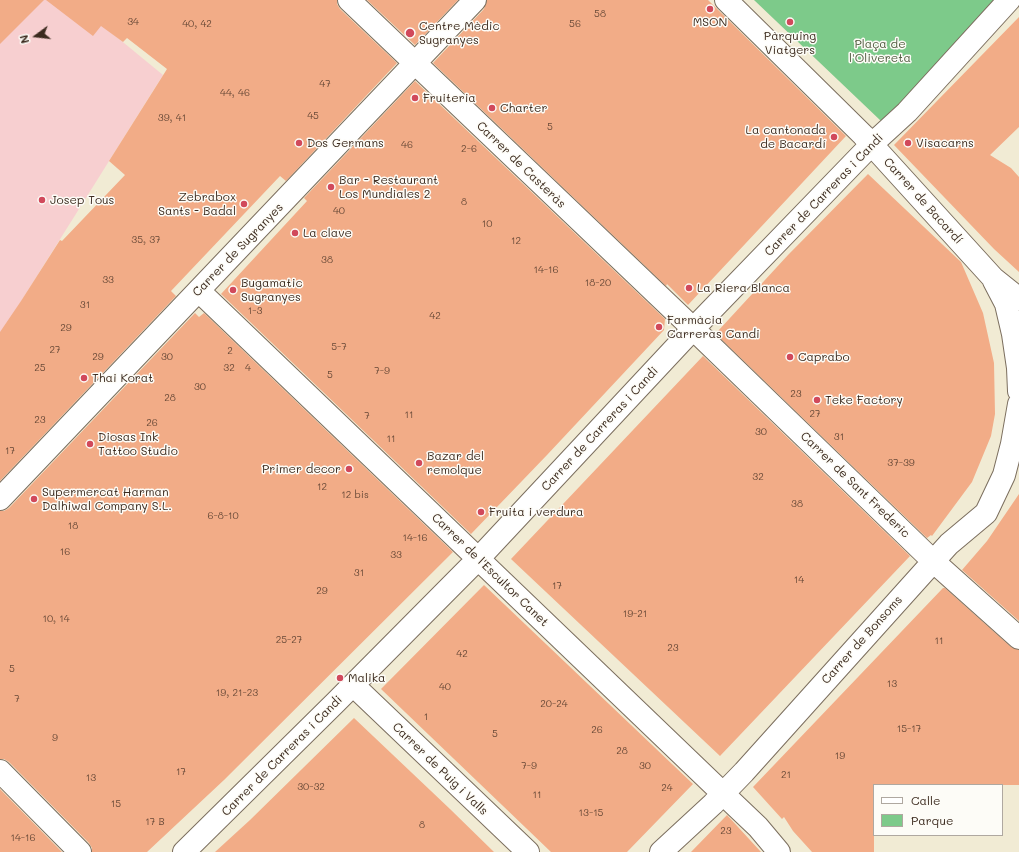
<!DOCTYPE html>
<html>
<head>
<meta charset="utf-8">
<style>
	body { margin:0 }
	#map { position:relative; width:1019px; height:852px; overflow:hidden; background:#f1ebd4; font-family:Mali,sans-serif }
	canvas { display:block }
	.legend { position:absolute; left:873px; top:784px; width:130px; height:52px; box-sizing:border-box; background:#fdfcf7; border:1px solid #afa8a0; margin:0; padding:5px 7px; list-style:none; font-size:12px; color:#3b2a1e }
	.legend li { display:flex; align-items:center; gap:8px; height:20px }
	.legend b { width:20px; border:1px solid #afa8a0 }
	.north { position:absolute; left:16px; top:16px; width:40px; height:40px; -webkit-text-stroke:3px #fdfcf7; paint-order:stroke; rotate:255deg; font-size:11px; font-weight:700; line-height:16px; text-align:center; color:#3b2a1e }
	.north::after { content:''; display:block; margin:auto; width:14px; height:18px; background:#3b2a1e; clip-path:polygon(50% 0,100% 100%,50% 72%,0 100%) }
</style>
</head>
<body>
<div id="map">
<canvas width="1019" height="852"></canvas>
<ul class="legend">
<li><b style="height:5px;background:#fff"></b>Calle</li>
<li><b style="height:11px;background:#7dca8a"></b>Parque</li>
</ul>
<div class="north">N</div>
</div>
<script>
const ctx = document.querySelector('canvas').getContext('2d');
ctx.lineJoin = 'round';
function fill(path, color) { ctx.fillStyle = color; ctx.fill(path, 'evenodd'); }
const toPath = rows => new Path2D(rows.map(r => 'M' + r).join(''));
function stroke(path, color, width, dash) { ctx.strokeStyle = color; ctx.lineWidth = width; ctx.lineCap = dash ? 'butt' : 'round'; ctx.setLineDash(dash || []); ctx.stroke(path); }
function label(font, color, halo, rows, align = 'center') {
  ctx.font = font + ' Mali,sans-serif'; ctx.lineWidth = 3; ctx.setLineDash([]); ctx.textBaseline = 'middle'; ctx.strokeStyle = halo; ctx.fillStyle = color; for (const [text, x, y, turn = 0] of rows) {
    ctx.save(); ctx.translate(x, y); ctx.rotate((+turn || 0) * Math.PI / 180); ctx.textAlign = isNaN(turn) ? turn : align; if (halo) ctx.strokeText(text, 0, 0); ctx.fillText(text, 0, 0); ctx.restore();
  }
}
const built = toPath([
	[0,0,68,0,107,29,163,75,0,335]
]);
const green = toPath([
	[754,0,997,0,895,112,892,110,881,121]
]);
const building = toPath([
	[0,0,44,0,0,44],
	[46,0,337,0,337,4,340,9,397,63,286,181,280,176,171,291,176,296,0,481,0,332,21,301,60,240,62,241,125,175,109,161,167,69,127,38,123,42,101,26,93,36],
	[367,0,458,0,415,45],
	[487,0,708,0,846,136,688,305,667,284,666,286,433,63,484,9],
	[1019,17,1019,127,990,155,1011,168,1019,177,1019,272,994,249,894,145],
	[415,81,665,319,664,330,547,455,471,534,221,294,307,201,304,198],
	[868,174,961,262,983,313,994,363,995,414,991,436,972,482,932,536,931,535,927,538,720,338,723,335,718,331,788,255],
	[195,313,199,317,204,313,453,552,224,780,147,852,92,852,92,848,89,843,9,762,4,759,0,759,0,511,4,511,9,508],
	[703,356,910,556,720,756,511,559],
	[1019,494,1019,621,962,570,987,541],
	[484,585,693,784,627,852,551,852,381,689],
	[943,588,945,588,1011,647,1019,650,1019,785,874,785,874,852,812,852,793,831,784,817,782,819,753,787],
	[354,718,450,809,494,852,215,852,250,820],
	[0,789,62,852,0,852],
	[727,815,761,852,691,852]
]);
const minor = toPath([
	[349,0,681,317,933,561,1019,638],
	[726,0,863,135,993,278,1019,299],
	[994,281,1006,304,1013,334,1018,368,1019,391],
	[199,291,738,808,758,827,779,852],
	[0,499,475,0],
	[353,685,528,852],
	[0,771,80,852],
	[184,852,336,702,479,558,693,329,871,145,907,112,1009,0],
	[661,852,713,804,744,772,949,544,986,513,1004,475,1012,444,1019,404]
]);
const markers = [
	[710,9,4,"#d1495b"],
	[790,22,4,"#d1495b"],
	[410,33,5,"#d1495b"],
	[415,98,4,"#d1495b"],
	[492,108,4,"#d1495b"],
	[834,137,4,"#d1495b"],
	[299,143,4,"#d1495b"],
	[908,143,4,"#d1495b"],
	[331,187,4,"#d1495b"],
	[42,200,4,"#d1495b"],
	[244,204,4,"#d1495b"],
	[295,233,4,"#d1495b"],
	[689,288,4,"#d1495b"],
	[233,290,4,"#d1495b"],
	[659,327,4,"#d1495b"],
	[790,357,4,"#d1495b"],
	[84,378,4,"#d1495b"],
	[817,400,4,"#d1495b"],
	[90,444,4,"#d1495b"],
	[419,463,4,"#d1495b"],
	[349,469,4,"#d1495b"],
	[34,499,4,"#d1495b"],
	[481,512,4,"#d1495b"],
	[340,678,4,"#d1495b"]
];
const numberNames = [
	["58",600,14],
	["34",133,22],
	["40, 42",197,24],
	["56",575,24],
	["47",325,84],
	["44, 46",235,93],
	["45",313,116],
	["39, 41",172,118],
	["5",550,127],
	["46",407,145],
	["2-6",469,149],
	["8",464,202],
	["40",339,211],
	["10",487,224],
	["35, 37",146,240],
	["12",516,241],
	["38",327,260],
	["14-16",546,270],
	["33",108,280],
	["18-20",598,283],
	["31",85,305],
	["1-3",255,311],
	["42",435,316],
	["29",66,328],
	["5-7",339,347],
	["27",55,350],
	["2",230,351],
	["29",98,357],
	["30",167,357],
	["25",40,368],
	["32",229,368],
	["4",248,368],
	["7-9",382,371],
	["5",330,375],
	["30",200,387],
	["23",796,394],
	["28",170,398],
	["27",815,414],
	["11",409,415],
	["7",367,416],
	["23",40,420],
	["26",152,423],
	["30",761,432],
	["31",839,437],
	["11",391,439],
	["17",10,451],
	["37-39",901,463],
	["32",758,477],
	["12",322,487],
	["12 bis",355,495],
	["38",797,504],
	["6-8-10",223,516],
	["18",73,526],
	["14-16",415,538],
	["16",65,552],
	["33",396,555],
	["31",359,573],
	["14",799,580],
	["17",557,586],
	["29",322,591],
	["19-21",635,614],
	["10, 14",56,619],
	["25-27",289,640],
	["11",939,641],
	["23",673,648],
	["42",462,654],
	["5",12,669],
	["13",892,684],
	["40",445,687],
	["19, 21-23",237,693],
	["7",17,699],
	["20-24",554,704],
	["1",426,717],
	["15-17",909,729],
	["26",597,730],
	["5",495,734],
	["9",55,738],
	["28",622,751],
	["19",840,756],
	["7-9",529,766],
	["30",645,766],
	["17",181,772],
	["21",786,775],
	["13",91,778],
	["30-32",311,787],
	["24",667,788],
	["11",537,795],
	["15",116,804],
	["13-15",591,813],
	["17 B",155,822],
	["8",422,825],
	["23",726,831],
	["14-16",23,838]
];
const poiNames = [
	["MSON",710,22,"center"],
	["Centre Mèdic",419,26],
	["Sugranyes",419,40],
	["Pàrquing",790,36,"center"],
	["Viatgers",790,50,"center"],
	["Fruiteria",423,98],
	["Charter",500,108],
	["La cantonada",826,130,"right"],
	["de Bacardí",826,144,"right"],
	["Dos Germans",307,143],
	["Visacarns",916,143],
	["Bar - Restaurant",339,180],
	["Los Mundiales 2",339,194],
	["Zebrabox",236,197,"right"],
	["Sants - Badal",236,211,"right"],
	["Josep Tous",50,200],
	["La clave",303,233],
	["Bugamatic",241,283],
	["Sugranyes",241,297],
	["La Riera Blanca",697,288],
	["Farmàcia",667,320],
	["Carreras Candi",667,334],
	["Caprabo",798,357],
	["Thai Korat",92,378],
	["Teke Factory",825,400],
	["Diosas Ink",98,437],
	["Tattoo Studio",98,451],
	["Bazar del",427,456],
	["remolque",427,470],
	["Primer decor",341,469,"right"],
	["Supermercat Harman",42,492],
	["Dalhiwal Company S.L.",42,506],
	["Fruita i verdura",489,512],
	["Malika",348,678]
];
const parkNames = [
	["Plaça de",880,44],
	["l'Olivereta",880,58]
];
const streetNames = [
	["Carrer de Casteràs",521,165,44],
	["Carrer de Carreras i Candi",824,195,-46],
	["Carrer de Bacardí",923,201,48],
	["Carrer de Sugranyes",238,250,-46],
	["Carrer de Carreras i Candi",600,429,-47],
	["Carrer de Sant Frederic",855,485,44],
	["Carrer de l'Escultor Canet",490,570,44],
	["Carrer de Bonsoms",862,640,-48],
	["Carrer de Carreras i Candi",282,756,-45],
	["Carrer de Puig i Valls",440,769,44]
];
fill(built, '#f7cfd0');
fill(green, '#7dca8a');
fill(building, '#f2ac87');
stroke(minor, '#7b6e5e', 24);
stroke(minor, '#fff', 22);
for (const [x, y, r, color] of markers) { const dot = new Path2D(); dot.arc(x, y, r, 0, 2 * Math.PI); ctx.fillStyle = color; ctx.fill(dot); stroke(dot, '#fdfcf7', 1.5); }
label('10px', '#694a38', null, numberNames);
label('12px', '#3b2a1e', '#fdfcf7', poiNames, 'left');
label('12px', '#4f5a3e', '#fdfcf7', parkNames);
label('12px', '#3b2a1e', '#fdfcf7', streetNames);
</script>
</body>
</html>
